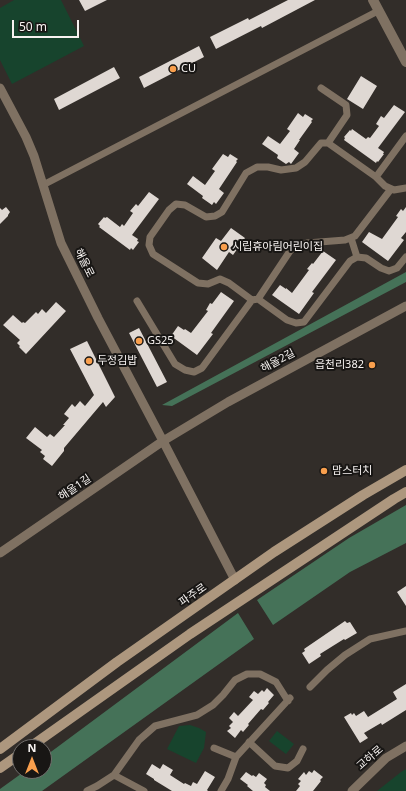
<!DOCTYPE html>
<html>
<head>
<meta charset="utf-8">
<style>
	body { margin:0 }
	#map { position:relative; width:406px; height:791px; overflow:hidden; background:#322d29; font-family:"Noto Sans",sans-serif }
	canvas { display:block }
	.north { position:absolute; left:12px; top:739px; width:40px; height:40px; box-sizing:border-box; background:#181614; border:1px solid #716e6c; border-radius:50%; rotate:0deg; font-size:11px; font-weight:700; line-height:16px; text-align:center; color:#f7f3f1 }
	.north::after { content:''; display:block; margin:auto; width:14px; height:18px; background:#f99f4d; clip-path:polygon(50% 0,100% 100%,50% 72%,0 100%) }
	.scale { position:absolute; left:12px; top:20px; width:67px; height:18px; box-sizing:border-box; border:2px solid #f7f3f1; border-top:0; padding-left:5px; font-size:12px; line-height:14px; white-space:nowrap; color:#f7f3f1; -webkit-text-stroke:3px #181614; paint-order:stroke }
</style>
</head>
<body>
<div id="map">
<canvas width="406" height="791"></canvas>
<div class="north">N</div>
<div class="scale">50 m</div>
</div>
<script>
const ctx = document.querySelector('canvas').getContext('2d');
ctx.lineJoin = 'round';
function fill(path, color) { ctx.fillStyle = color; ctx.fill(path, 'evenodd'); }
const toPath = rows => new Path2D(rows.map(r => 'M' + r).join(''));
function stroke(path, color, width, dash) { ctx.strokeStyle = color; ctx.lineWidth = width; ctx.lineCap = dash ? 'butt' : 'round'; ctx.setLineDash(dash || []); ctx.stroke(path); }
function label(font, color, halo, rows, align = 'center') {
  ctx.font = font + ' "Noto Sans","Noto Sans KR",sans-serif'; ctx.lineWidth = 4; ctx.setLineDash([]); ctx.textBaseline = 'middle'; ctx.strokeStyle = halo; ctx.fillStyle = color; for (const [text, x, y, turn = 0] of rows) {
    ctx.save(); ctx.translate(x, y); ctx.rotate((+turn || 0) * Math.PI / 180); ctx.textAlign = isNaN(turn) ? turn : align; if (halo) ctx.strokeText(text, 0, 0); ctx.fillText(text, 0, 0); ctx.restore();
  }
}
const green = toPath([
	[14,0,61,0,84,46,12,84,0,60,0,8],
	[190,725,199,728,206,732,204,748,196,763,167,749,179,726],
	[277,731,294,744,286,754,269,741],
	[406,769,406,791,377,791,401,772]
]);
const forest = toPath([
	[406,272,406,282,172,406,162,405],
	[406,505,406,543,350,572,273,625,257,600,349,538],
	[238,613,254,639,42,791,0,791,0,789,25,771,44,771,44,757]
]);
const building = toPath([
	[79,0,107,0,85,11],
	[288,0,315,0,262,28,261,26,216,49,210,37,248,18,249,20],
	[199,46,204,57,144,88,139,77],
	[114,67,120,78,59,110,54,99],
	[361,76,377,86,363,109,347,99],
	[394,105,405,112,378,148,384,152,383,154,384,154,378,162,377,161,376,163,344,140,345,138,344,137,350,130,351,131,352,129,366,139,368,137,370,138,379,126,376,124,381,116,384,118],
	[298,113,303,117,305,114,313,119,311,121,312,122,299,140,300,140,294,149,299,153,291,164,289,162,286,164,277,158,278,155,262,144,268,136,280,144,290,131,287,129],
	[223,154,228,157,230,154,238,159,236,161,237,162,219,189,224,193,216,204,214,202,212,205,202,198,203,196,187,184,193,176,205,185,215,171,212,169],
	[149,192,159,199,132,235,138,239,137,241,139,242,133,250,131,248,130,250,99,227,100,226,98,224,104,217,105,218,107,217,120,227,122,224,124,226,133,213,130,211,136,204,138,206],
	[6,207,10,212,8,215,8,216,0,224,0,208,2,210],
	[406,207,406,232,401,238,404,240,388,261,362,242,369,232,382,239,398,217,396,216,401,209,403,211],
	[231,228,245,238,233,255,229,252,217,270,202,258,216,238,221,241],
	[323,251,336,260,312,292,314,293,299,314,272,295,280,285,286,289,286,288,292,293,309,270,307,269,312,263,313,264],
	[221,292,234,301,211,333,213,334,197,355,171,336,178,326,184,330,185,329,191,333,208,311,206,310,210,303,212,304],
	[56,302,66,311,26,354,19,347,20,346,17,343,20,340,3,325,13,315,22,323,23,322,25,323,36,312,38,314,42,309,46,313],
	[139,328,167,382,157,387,129,333],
	[87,341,115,397,106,407,103,402,64,448,64,451,52,466,43,459,45,456,40,452,42,450,26,438,35,427,47,437,50,434,54,437,65,425,63,425,69,418,64,414,72,404,75,407,80,401,85,406,94,395,70,349],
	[406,586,406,606,397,592],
	[345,621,347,623,350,622,357,633,345,640,344,639,320,654,321,656,309,664,302,653,305,651,304,649],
	[406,684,406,710,382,725,381,723,364,733,368,738,360,743,344,717,351,713,352,715,354,713,356,716,364,711,368,717,397,699,393,692],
	[267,688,274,695,268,702,269,703,263,710,261,709,248,724,249,725,243,732,241,730,235,738,227,731,231,728,229,726,233,722,229,718,234,712,238,716,253,700,249,697,254,691,258,694,262,690,264,692],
	[152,764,160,769,163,764,173,770,170,775,184,784,185,783,191,786,193,782,197,784,205,771,215,777,207,790,208,791,172,791,154,780,154,779,146,774],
	[314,770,323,777,320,780,321,781,313,791,296,791,300,786,298,784,301,781,298,779,304,772,306,775,309,771,312,773],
	[246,772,252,776,253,775,256,777,259,773,267,779,264,783,266,785,265,787,270,791,253,791,247,786,248,785,240,779]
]);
const pedestrian = toPath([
	[321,88,346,105,347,115,328,143],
	[376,177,406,136],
	[43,185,378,11],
	[406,188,394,190,385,186,376,177,328,143,321,143,305,162,296,168,281,170,268,167,257,167,246,173,222,212,215,216,206,217,185,205,176,204,169,210,150,237,149,245,153,254,198,283,208,284,220,279,229,283,252,300,258,299,287,320,296,323,304,322,350,261,357,257,366,258,381,268,389,271,397,268,406,257],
	[351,238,357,257],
	[258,299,290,251,297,246,307,243,345,240,355,236,391,189],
	[137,301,175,364,185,370,194,372,202,368,252,300],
	[310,687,327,670,345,655,370,639,406,631],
	[249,742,275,766,288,768,297,761,303,749],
	[214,748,236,757],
	[114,775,144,791],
	[87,791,97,786,114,775,139,740,155,726,197,715,213,705,223,695,235,680,247,674,260,674,276,682,288,701],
	[221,791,228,779,236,757,290,698]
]);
const minor = toPath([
	[0,88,26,137,34,156,61,243,98,318,163,441,235,580],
	[0,553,163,441,228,402,406,306],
	[352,791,386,758,406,746]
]);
const tertiary = toPath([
	[373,0,406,62]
]);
const secondary = toPath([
	[30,747,190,634,394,499,406,492],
	[0,749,117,662,274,552,363,495,406,470],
	[0,768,20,754]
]);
const markers = [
	[173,69,4,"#f99f4d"],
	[224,247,4,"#f99f4d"],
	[139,341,4,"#f99f4d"],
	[89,361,4,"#f99f4d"],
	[372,365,4,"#f99f4d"],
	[324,471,4,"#f99f4d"]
];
const poiNames = [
	["CU",181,69],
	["시립휴아림어린이집",232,247],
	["GS25",147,341],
	["두정김밥",97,361],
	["읍천리382",364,365,"right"],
	["맘스터치",332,471]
];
const streetNames = [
	["해올로",84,263,64],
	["해올2길",278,361,-28],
	["해올1길",75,488,-34],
	["파주로",193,595,-35],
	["교하로",370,758,-41]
];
fill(green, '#17442d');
fill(forest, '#457258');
fill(building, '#dfd8d3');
stroke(pedestrian, '#7f7162', 7);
stroke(minor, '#7f7162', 9);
stroke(tertiary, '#7f7162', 10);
stroke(secondary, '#ad977e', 10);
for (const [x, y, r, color] of markers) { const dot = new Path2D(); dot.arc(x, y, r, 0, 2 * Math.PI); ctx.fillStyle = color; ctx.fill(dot); stroke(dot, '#181614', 1.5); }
label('11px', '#f7f3f1', '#181614', poiNames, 'left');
label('11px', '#f7f3f1', '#181614', streetNames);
</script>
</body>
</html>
